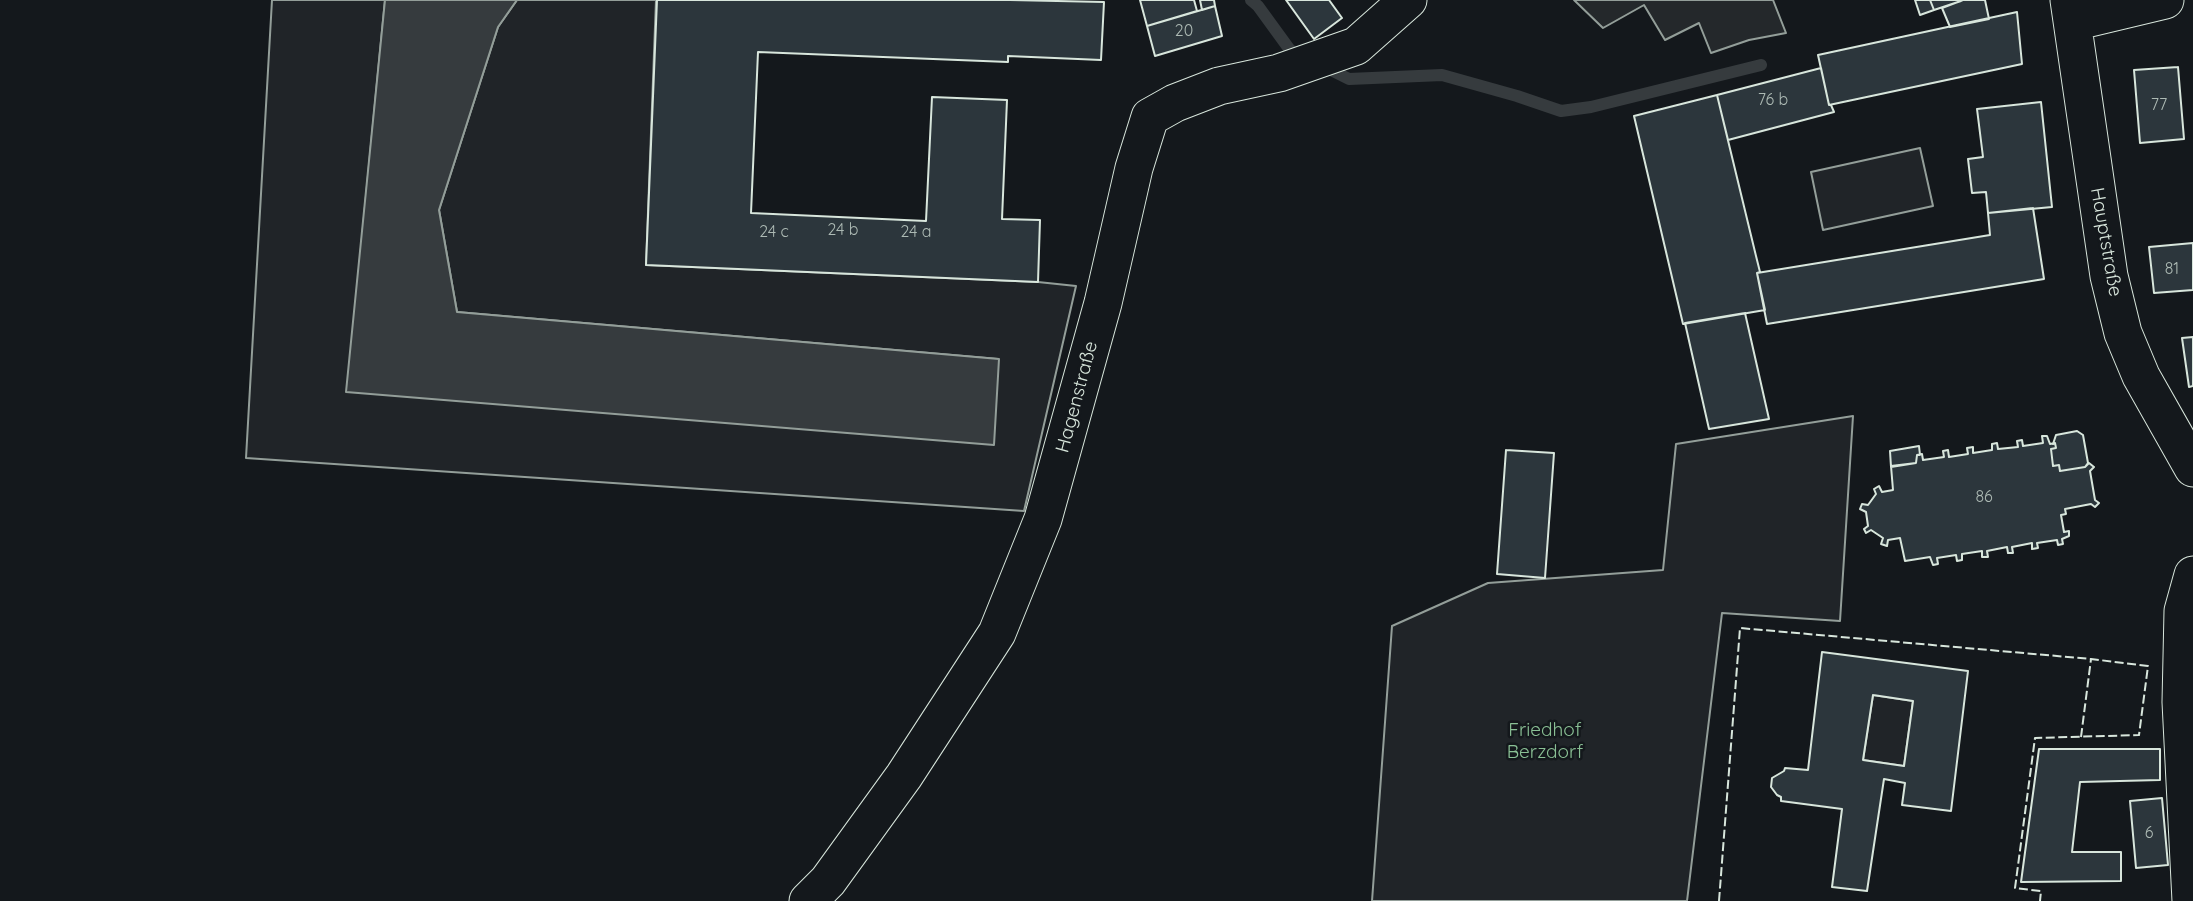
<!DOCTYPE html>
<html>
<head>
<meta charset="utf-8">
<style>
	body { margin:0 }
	canvas { display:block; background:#14181c }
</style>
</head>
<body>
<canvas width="2193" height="901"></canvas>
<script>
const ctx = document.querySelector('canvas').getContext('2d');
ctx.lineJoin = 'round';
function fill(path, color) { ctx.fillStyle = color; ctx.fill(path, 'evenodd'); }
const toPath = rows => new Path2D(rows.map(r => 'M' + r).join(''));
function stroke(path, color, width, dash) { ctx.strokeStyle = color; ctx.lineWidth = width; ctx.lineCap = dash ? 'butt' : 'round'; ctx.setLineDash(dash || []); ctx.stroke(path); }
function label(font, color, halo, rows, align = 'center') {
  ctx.font = font + ' Quicksand,sans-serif'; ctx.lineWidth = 5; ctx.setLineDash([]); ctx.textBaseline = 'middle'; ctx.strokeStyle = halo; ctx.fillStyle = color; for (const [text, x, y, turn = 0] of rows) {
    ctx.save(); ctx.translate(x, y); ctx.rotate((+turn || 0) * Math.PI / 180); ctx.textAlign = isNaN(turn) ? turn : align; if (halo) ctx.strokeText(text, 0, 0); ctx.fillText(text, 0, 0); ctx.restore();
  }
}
const green = toPath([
	[272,0,385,0,347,392,998,359,457,312,439,210,498,27,517,0,656,0,646,265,1038,282,1076,286,1024,511,246,458,272,0],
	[1920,148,1933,206,1823,230,1811,172,1920,148],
	[1853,416,1840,621,1722,613,1687,901,1372,901,1392,626,1488,583,1663,570,1676,444,1853,416],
	[1873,695,1913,701,1904,766,1863,760,1873,695]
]);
const parking = toPath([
	[1574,0,1773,0,1786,33,1749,40,1711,53,1699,23,1665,40,1644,5,1603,28,1574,0]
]);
const water = toPath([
	[385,0,517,0,498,27,439,210,457,312,999,359,994,445,346,392,385,0]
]);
const stream = toPath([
	[1251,0,1258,6,1290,50,1304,57],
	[1323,66,1349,79,1442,75,1517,96,1561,111,1591,107,1761,65]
]);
const building = toPath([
	[657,0,1010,0,1104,2,1101,60,1008,56,1008,62,758,52,751,213,926,221,932,97,1007,100,1002,219,1040,220,1038,282,646,265,657,0],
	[1140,0,1194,0,1197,11,1147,26,1140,0],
	[1200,0,1214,0,1215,6,1202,10,1200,0],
	[1286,0,1329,0,1342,18,1314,39,1286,0],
	[1915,0,1930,0,1934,10,1920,15,1915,0],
	[1930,0,1961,0,1961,1,1934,10,1930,0],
	[1985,0,1989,19,1950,27,1942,8,1963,0,1985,0],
	[1215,6,1222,36,1155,56,1147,26,1215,6],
	[2017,12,2022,64,1829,105,1818,55,2017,12],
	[2178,67,2184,139,2140,143,2134,70,2178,67],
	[1821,68,1829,105,1831,105,1834,112,1728,140,1717,95,1821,68],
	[1717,95,1756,256,1760,272,1757,273,1765,310,1683,324,1634,116,1717,95],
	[2041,102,2052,207,1988,213,1986,192,1972,193,1968,159,1983,157,1977,109,2041,102],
	[2033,208,2044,279,1767,324,1757,273,1990,235,1988,213,2033,208],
	[2193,243,2193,290,2154,293,2149,247,2193,243],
	[1745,313,1769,419,1709,429,1685,323,1745,313],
	[2193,337,2193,386,2189,387,2182,338,2193,337],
	[2077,431,2083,435,2088,463,2085,467,2060,471,2059,465,2053,466,2051,449,2056,448,2055,443,2053,444,2056,435,2077,431],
	[2042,436,2047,436,2050,444,2055,443,2056,448,2051,449,2053,466,2059,465,2060,471,2085,467,2089,463,2094,467,2090,471,2095,500,2099,503,2095,507,2091,504,2065,509,2066,514,2061,515,2064,532,2069,531,2069,536,2062,539,2063,544,2058,545,2057,540,2037,543,2038,548,2032,549,2032,543,2012,547,2013,553,2008,553,2007,547,1987,551,1988,557,1982,557,1982,551,1962,554,1962,560,1957,561,1956,555,1937,558,1938,564,1933,565,1930,557,1905,561,1900,538,1888,540,1887,546,1881,544,1883,538,1871,530,1866,533,1864,529,1868,526,1866,512,1860,509,1862,504,1868,505,1876,494,1874,489,1879,486,1882,492,1893,490,1891,466,1916,463,1917,455,1922,454,1923,460,1944,457,1943,451,1948,450,1949,457,1968,454,1967,448,1973,447,1973,453,1992,450,1992,444,1997,443,1998,449,2018,447,2017,441,2022,440,2023,446,2043,443,2042,436],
	[1919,446,1920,455,1917,455,1916,463,1891,467,1890,451,1919,446],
	[1506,450,1554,453,1545,578,1497,574,1506,450],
	[1822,652,1968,671,1951,811,1902,805,1905,783,1884,779,1867,891,1832,887,1842,809,1781,801,1781,797,1777,795,1771,787,1772,778,1784,771,1785,768,1808,770,1822,652],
	[1873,695,1913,701,1904,766,1863,760,1873,695],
	[2039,749,2160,749,2160,780,2080,782,2072,852,2121,852,2121,881,2021,882,2039,749],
	[2162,798,2168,865,2136,868,2130,801,2162,798]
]);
const street = toPath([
	[2069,0,2109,276,2123,333,2141,376,2193,468],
	[2073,22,2165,0],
	[808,901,828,881,904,776,997,633,1043,519,1103,303,1134,168,1150,117,1175,103,1219,86,1279,73,1356,46,1408,0],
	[2191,901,2181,702,2183,611,2193,575]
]);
const fence = toPath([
	[2081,737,2091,659],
	[1719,901,1740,628,2091,659,2148,666,2139,735,2035,738,2015,888,2041,891,2040,901]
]);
const numberNames = [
	["20",1184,31],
	["76 b",1773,100],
	["77",2159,105],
	["24 b",843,230],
	["24 c",774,232],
	["24 a",916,232],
	["81",2172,269],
	["86",1984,497],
	["6",2149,833]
];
const streetNames = [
	["Hauptstraße",2106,242,80],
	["Hagenstraße",1077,397,-75]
];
const parkNames = [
	["Friedhof",1545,730],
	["Berzdorf",1545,752]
];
fill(green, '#202428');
stroke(green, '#939e99', 2);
fill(parking, '#24282b');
stroke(parking, '#939e99', 2);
fill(water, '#363b3e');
stroke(water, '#939e99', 2);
stroke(stream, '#363b3e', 12);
fill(building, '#2c363c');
stroke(building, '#d8e6dc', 2);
stroke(street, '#d8e6dc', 39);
stroke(street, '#14181c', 37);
stroke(fence, '#d8e6dc', 2, [9, 3.5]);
label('16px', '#adbab4', null, numberNames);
label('19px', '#d8e6dc', '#14181c', streetNames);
label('19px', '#8ac095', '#14181c', parkNames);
</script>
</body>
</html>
